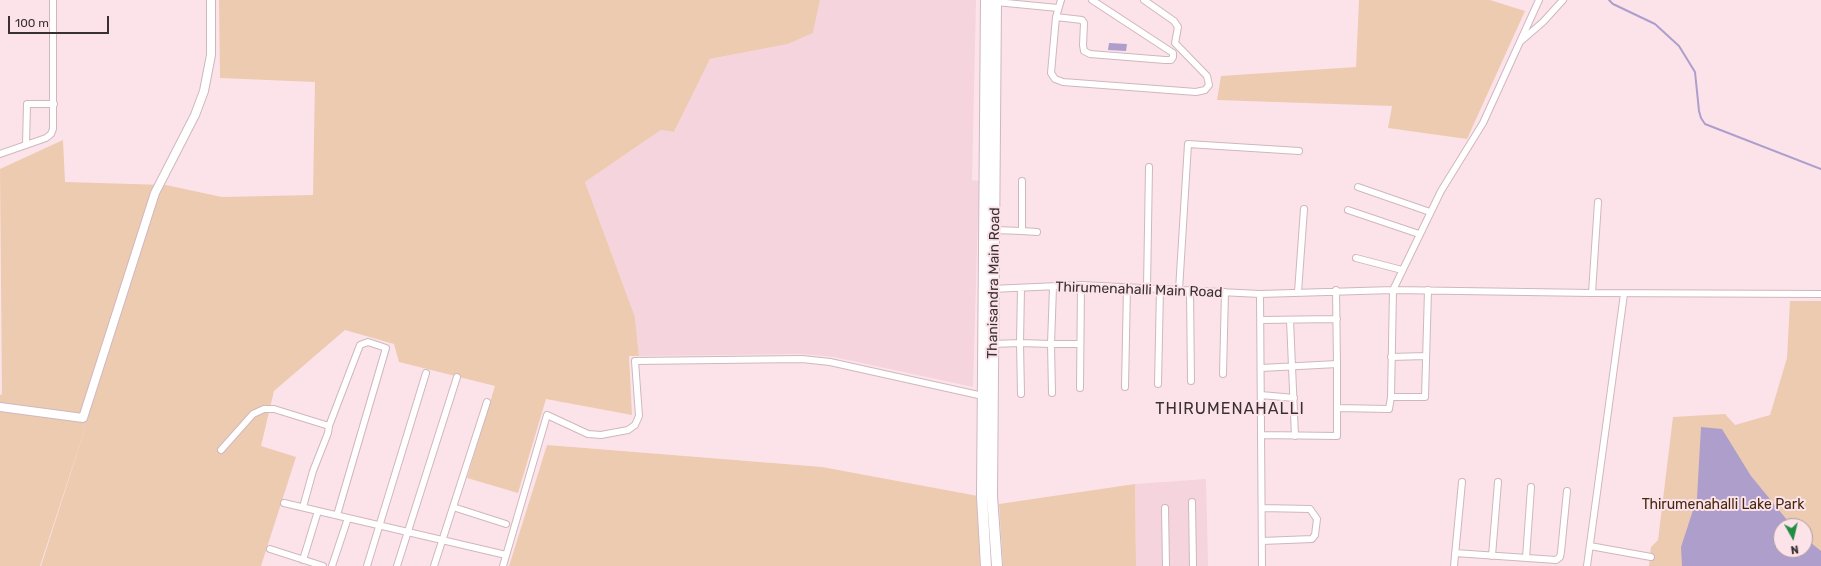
<!DOCTYPE html>
<html>
<head>
<meta charset="utf-8">
<style>
	body { margin:0 }
	#map { position:relative; width:1821px; height:566px; overflow:hidden; background:#fce3ea; font-family:Rubik,sans-serif }
	canvas { display:block }
	.north { position:absolute; left:1773px; top:518px; width:40px; height:40px; box-sizing:border-box; background:#fce3ea; border:1px solid #ae9ba1; border-radius:50%; rotate:172deg; font-size:11px; font-weight:700; line-height:16px; text-align:center; color:#393033 }
	.north::after { content:''; display:block; margin:auto; width:14px; height:18px; background:#238c43; clip-path:polygon(50% 0,100% 100%,50% 72%,0 100%) }
	.scale { position:absolute; left:8px; top:16px; width:101px; height:18px; box-sizing:border-box; border:2px solid #393033; border-top:0; padding-left:5px; font-size:12px; line-height:14px; white-space:nowrap; color:#393033; -webkit-text-stroke:3px #fce3ea; paint-order:stroke }
</style>
</head>
<body>
<div id="map">
<canvas width="1821" height="566"></canvas>
<div class="north">N</div>
<div class="scale">100 m</div>
</div>
<script>
const ctx = document.querySelector('canvas').getContext('2d');
ctx.lineJoin = 'round';
function fill(path, color) { ctx.fillStyle = color; ctx.fill(path, 'evenodd'); }
const toPath = rows => new Path2D(rows.map(r => 'M' + r).join(''));
function stroke(path, color, width, dash) { ctx.strokeStyle = color; ctx.lineWidth = width; ctx.lineCap = dash ? 'butt' : 'round'; ctx.setLineDash(dash || []); ctx.stroke(path); }
function label(font, color, halo, rows, align = 'center') {
  ctx.font = font + ' Rubik,sans-serif'; ctx.lineWidth = 4; ctx.setLineDash([]); ctx.textBaseline = 'middle'; ctx.strokeStyle = halo; ctx.fillStyle = color; for (const [text, x, y, turn = 0] of rows) {
    ctx.save(); ctx.translate(x, y); ctx.rotate((+turn || 0) * Math.PI / 180); ctx.textAlign = isNaN(turn) ? turn : align; if (halo) ctx.strokeText(text, 0, 0); ctx.fillText(text, 0, 0); ctx.restore();
  }
}
const built = toPath([
	[820,0,976,0,972,180,979,181,973,387,834,357,801,354,639,356,635,317,585,182,661,130,674,132,710,59,788,44,813,33],
	[1206,479,1208,566,1136,566,1135,484]
]);
const green = toPath([
	[219,0,820,0,813,33,788,44,710,59,674,132,661,130,585,182,635,317,639,356,629,356,632,415,546,399,518,493,467,478,495,386,399,362,394,344,345,330,274,391,261,446,296,457,261,566,41,566,90,413,40,566,0,566,0,395,2,394,0,169,63,140,65,182,166,185,222,197,313,195,315,82,220,78],
	[1359,0,1490,0,1525,11,1467,139,1388,128,1392,106,1217,100,1221,76,1356,67],
	[1790,301,1821,301,1821,566,1649,566,1651,547,1658,540,1673,417,1725,414,1735,425,1770,415,1787,358],
	[1781,526,1805,526,1805,550,1781,550],
	[547,445,822,467,978,496,980,566,509,566],
	[1135,484,1136,566,1003,566,999,504]
]);
const water = toPath([
	[1109,43,1127,44,1126,51,1108,50],
	[1701,427,1722,429,1751,476,1792,526,1781,526,1781,550,1805,550,1805,538,1821,551,1821,566,1682,566,1681,547,1697,498]
]);
const stream = toPath([
	[1609,0,1613,4,1655,24,1679,46,1695,72,1699,111,1701,118,1705,124,1821,169]
]);
const minor = toPath([
	[1061,0,1056,17,1051,73,1055,79,1063,82,1196,92,1205,90,1209,85,1207,76,1175,43,1178,27,1174,21,1144,0],
	[996,2,1058,8],
	[1056,17,1082,20,1084,23,1083,45,1084,51,1090,54,1165,60,1171,60,1173,57,1173,53,1092,0],
	[1521,41,1543,22,1563,0],
	[26,145,27,104,54,104],
	[0,154,46,138,51,134,53,129,53,0],
	[1358,187,1430,212],
	[1348,210,1419,234],
	[995,230,1022,231,1022,181],
	[1022,231,1037,232],
	[1356,258,1402,270],
	[1021,288,1020,343,1051,344,1053,287],
	[1147,288,1149,167],
	[991,289,1081,285,1260,294],
	[1179,290,1188,144,1299,151],
	[1190,290,1191,381],
	[1336,290,1337,364],
	[1428,290,1425,397,1391,397,1393,290,1441,191,1483,123,1539,0],
	[1298,292,1304,209],
	[1592,293,1821,294],
	[1261,320,1337,319],
	[1290,320,1295,436],
	[993,344,1020,343,1021,394],
	[1391,357,1426,356],
	[1261,368,1337,364,1337,436,1261,435],
	[1223,374,1225,292],
	[1158,384,1160,289],
	[1125,387,1127,287],
	[1080,388,1081,285],
	[1052,393,1051,344,1080,344],
	[1261,395,1294,398],
	[1337,408,1389,409,1391,397],
	[221,450,253,414,264,409,274,409,329,426],
	[1192,502,1193,566],
	[284,503,506,555],
	[303,507,313,471,328,433,329,426,360,345,368,342,386,348,337,515],
	[453,507,506,524],
	[1165,508,1166,566],
	[1262,508,1310,509,1317,519,1315,535,1312,539,1262,541],
	[1590,546,1651,557],
	[270,549,323,566],
	[1455,553,1556,560,1560,557,1561,552,1567,491],
	[1492,556,1498,482],
	[1526,558,1531,487],
	[303,560,318,511],
	[332,566,348,518],
	[367,566,426,373],
	[397,566,457,377],
	[434,566,487,402],
	[503,566,547,415,588,434,601,435,628,430,635,425,639,416,635,361,802,359,830,362,983,396],
	[1262,566,1260,294,1393,290,1592,293,1598,202],
	[1454,566,1462,482],
	[1587,566,1624,294]
]);
const tertiary = toPath([
	[0,407,83,418,155,193,195,115,204,91,211,55,211,0]
]);
const primary = toPath([
	[996,0,992,496,997,566],
	[986,566,982,497,986,0]
]);
const streetNames = [
	["Thanisandra Main Road",994,283,-89],
	["Thirumenahalli Main Road",1139,290,2]
];
const parkNames = [
	["Thirumenahalli Lake Park",1723,505]
];
const quarterNames = [
	["THIRUMENAHALLI",1230,409]
];
fill(built, '#f5d4dd');
fill(green, '#edcbb1');
fill(water, '#ad9ecc');
stroke(stream, '#ad9ecc', 2);
stroke(minor, '#cfb7be', 8);
stroke(tertiary, '#cfb7be', 10);
stroke(primary, '#cfb7be', 12);
stroke(minor, '#fff', 6);
stroke(tertiary, '#fff', 8);
stroke(primary, '#fff', 10);
label('14px', '#393033', '#fce3ea', streetNames);
label('14px', '#45280e', '#fce3ea', parkNames);
ctx.letterSpacing = '1px';
label('16px', '#393033', '#fce3ea', quarterNames);
ctx.letterSpacing = '0px';
</script>
</body>
</html>
